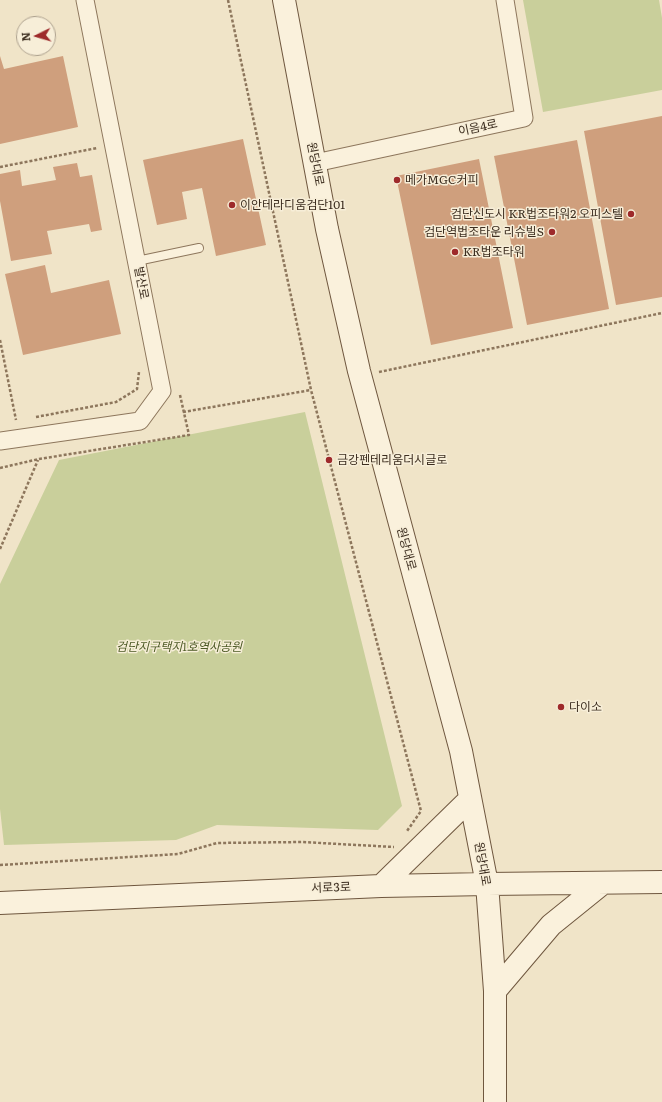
<!DOCTYPE html>
<html>
<head>
<meta charset="utf-8">
<style>
	body { margin:0 }
	#map { position:relative; width:662px; height:1102px; overflow:hidden; background:#f0e4c8; font-family:Literata,serif }
	canvas { display:block }
	.north { position:absolute; left:16px; top:16px; width:40px; height:40px; box-sizing:border-box; background:#f7eed8; border:1px solid #ada18e; border-radius:50%; rotate:265deg; font-size:11px; font-weight:700; line-height:16px; text-align:center; color:#3d2e20 }
	.north::after { content:''; display:block; margin:auto; width:14px; height:18px; background:#9e2a2b; clip-path:polygon(50% 0,100% 100%,50% 72%,0 100%) }
</style>
</head>
<body>
<div id="map">
<canvas width="662" height="1102"></canvas>
<div class="north">N</div>
</div>
<script>
const ctx = document.querySelector('canvas').getContext('2d');
ctx.lineJoin = 'round';
function fill(path, color) { ctx.fillStyle = color; ctx.fill(path, 'evenodd'); }
const toPath = rows => new Path2D(rows.map(r => 'M' + r).join(''));
function stroke(path, color, width, dash) { ctx.strokeStyle = color; ctx.lineWidth = width; ctx.lineCap = dash ? 'butt' : 'round'; ctx.setLineDash(dash || []); ctx.stroke(path); }
function label(font, color, halo, rows, align = 'center') {
  ctx.font = font + ' Literata,"Noto Sans KR",serif'; ctx.lineWidth = 3; ctx.setLineDash([]); ctx.textBaseline = 'middle'; ctx.strokeStyle = halo; ctx.fillStyle = color; for (const [text, x, y, turn = 0] of rows) {
    ctx.save(); ctx.translate(x, y); ctx.rotate((+turn || 0) * Math.PI / 180); ctx.textAlign = isNaN(turn) ? turn : align; if (halo) ctx.strokeText(text, 0, 0); ctx.fillText(text, 0, 0); ctx.restore();
  }
}
const green = toPath([
	[523,0,659,0,662,18,662,90,543,112],
	[305,412,402,806,378,830,217,825,176,840,4,845,0,809,0,584,59,460]
]);
const building = toPath([
	[0,56,4,69,63,56,78,127,0,144],
	[662,116,662,297,616,305,584,131],
	[243,139,266,245,216,256,202,188,182,192,187,219,157,225,143,160],
	[577,140,609,309,527,325,494,156],
	[479,159,513,328,431,345,396,176],
	[77,163,80,177,92,175,102,230,91,232,89,224,47,231,52,254,11,261,0,201,0,174,20,170,22,186,56,180,53,167],
	[45,265,51,293,109,280,121,334,23,355,5,274]
]);
const path = toPath([
	[228,0,311,390,421,811,407,831],
	[0,167,97,148],
	[0,340,16,420],
	[379,372,662,313],
	[183,412,311,390],
	[36,417,116,402,137,389,139,372],
	[0,468,39,459,189,435,180,395],
	[0,549,38,460],
	[0,865,178,854,217,843,302,842,394,847]
]);
const lane = toPath([
	[137,261,199,248]
]);
const street = toPath([
	[315,163,524,118,505,0],
	[0,441,140,421,162,391,85,0]
]);
const secondary = toPath([
	[284,0,327,229,359,371,461,751,487,884,495,991,495,1102],
	[381,886,470,799],
	[0,903,381,886,487,884,662,882],
	[495,991,551,925,603,883]
]);
const markers = [
	[397,180,4,"#9e2a2b"],
	[232,205,4,"#9e2a2b"],
	[631,214,4,"#9e2a2b"],
	[552,232,4,"#9e2a2b"],
	[455,252,4,"#9e2a2b"],
	[329,460,4,"#9e2a2b"],
	[561,707,4,"#9e2a2b"]
];
const streetNames = [
	["이음4로",478,128,-12],
	["원당대로",315,164,79],
	["발산로",141,283,79],
	["원당대로",406,549,75],
	["원당대로",482,864,80],
	["서로3로",331,888,-2]
];
const poiNames = [
	["메가MGC커피",405,180],
	["이안테라디움검단101",240,205],
	["검단신도시 KR법조타워2 오피스텔",623,214,"right"],
	["검단역법조타운 리슈빌S",544,232,"right"],
	["KR법조타워",463,252],
	["금강펜테리움더시글로",337,460],
	["다이소",569,707]
];
const parkNames = [
	["검단지구택지1호역사공원",179,647]
];
fill(green, '#c9cf9b');
fill(building, '#cf9f7d');
stroke(lane, '#8d765c', 10);
stroke(street, '#8d765c', 19);
stroke(secondary, '#6f573f', 24);
stroke(path, '#8d765c', 2.5, [3, 2]);
stroke(lane, '#faf1dc', 8);
stroke(street, '#faf1dc', 17);
stroke(secondary, '#faf1dc', 22);
for (const [x, y, r, color] of markers) { const dot = new Path2D(); dot.arc(x, y, r, 0, 2 * Math.PI); ctx.fillStyle = color; ctx.fill(dot); stroke(dot, '#f7eed8', 1.5); }
label('12px', '#3d2e20', '#f7eed8', streetNames);
label('12px', '#3d2e20', '#f7eed8', poiNames, 'left');
label('italic 12px', '#4d5a26', '#f7eed8', parkNames);
</script>
</body>
</html>
